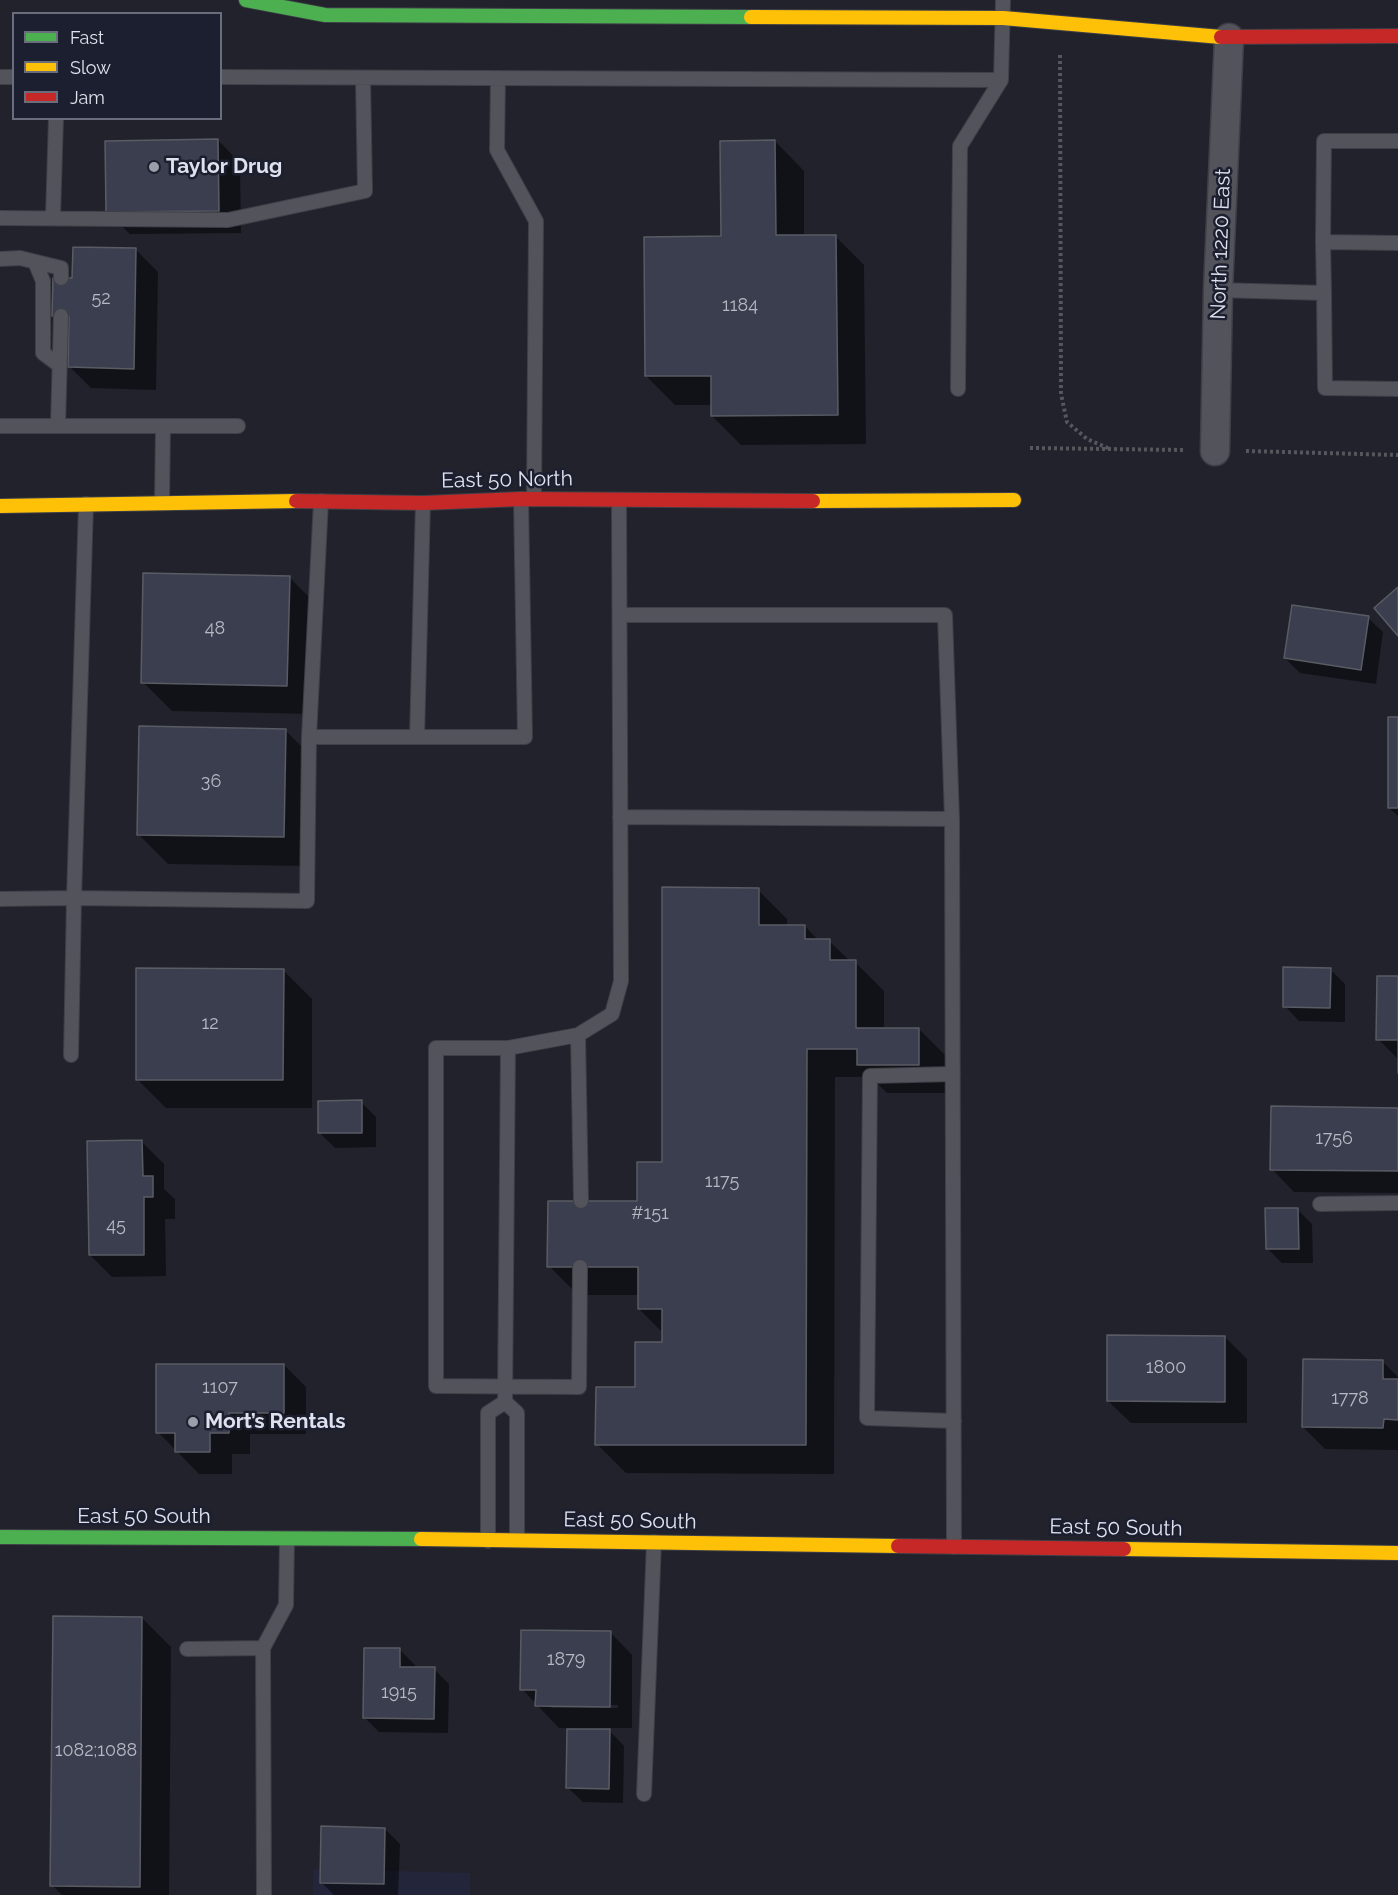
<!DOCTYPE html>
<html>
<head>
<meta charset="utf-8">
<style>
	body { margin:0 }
	#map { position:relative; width:1398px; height:1895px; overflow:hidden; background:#21222b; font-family:Raleway,sans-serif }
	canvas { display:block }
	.legend { position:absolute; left:12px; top:12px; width:210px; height:108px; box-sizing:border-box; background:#1c1f30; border:2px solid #6a6d7c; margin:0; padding:8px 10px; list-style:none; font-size:18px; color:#dfe2ed }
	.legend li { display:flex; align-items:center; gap:12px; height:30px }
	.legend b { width:30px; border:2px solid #6a6d7c }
</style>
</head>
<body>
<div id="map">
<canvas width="1398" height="1895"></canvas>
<ul class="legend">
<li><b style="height:8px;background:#4caf50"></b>Fast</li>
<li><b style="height:8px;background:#ffc107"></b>Slow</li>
<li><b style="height:8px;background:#c62828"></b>Jam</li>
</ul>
</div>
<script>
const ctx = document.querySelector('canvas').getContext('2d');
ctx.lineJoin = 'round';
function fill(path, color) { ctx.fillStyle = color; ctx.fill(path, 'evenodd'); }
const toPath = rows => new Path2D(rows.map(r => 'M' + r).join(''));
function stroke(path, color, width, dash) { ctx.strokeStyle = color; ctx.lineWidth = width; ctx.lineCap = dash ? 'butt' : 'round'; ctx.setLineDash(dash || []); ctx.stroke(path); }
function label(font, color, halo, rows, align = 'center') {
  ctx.font = font + ' Raleway,sans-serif'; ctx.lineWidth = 5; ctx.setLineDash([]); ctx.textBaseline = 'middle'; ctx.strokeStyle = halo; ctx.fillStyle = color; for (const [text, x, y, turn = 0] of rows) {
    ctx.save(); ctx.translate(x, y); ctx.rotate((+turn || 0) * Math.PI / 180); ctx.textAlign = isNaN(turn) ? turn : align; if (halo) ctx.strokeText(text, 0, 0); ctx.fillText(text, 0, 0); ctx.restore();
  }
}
const built = toPath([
	[313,1869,470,1873,470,1895,313,1895]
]);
const shadow = toPath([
	[218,140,240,163,241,233,130,234,107,212],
	[775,141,804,171,804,237,835,236,864,265,866,444,741,445,712,416,712,405,675,405,646,376],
	[136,250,158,272,156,390,91,388,69,366,70,332,53,316,74,279],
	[289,577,318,606,316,714,172,711,143,682],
	[1368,618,1383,632,1376,684,1300,673,1285,658],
	[1398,718,1398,816,1389,808],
	[285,730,314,759,312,866,168,864,139,835],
	[758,890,787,919,787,926,805,926,819,941,829,941,851,962,855,962,884,991,884,1029,919,1029,948,1058,948,1093,887,1093,871,1077,835,1077,834,1474,626,1473,597,1444,636,1388,663,1343,663,1333,639,1309,639,1295,578,1295,549,1266,639,1203,663,1164],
	[1330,969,1345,984,1345,1022,1299,1021,1285,1006],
	[283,970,312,999,312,1108,166,1108,137,1079],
	[1398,978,1398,1059,1378,1039],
	[361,1102,376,1117,376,1147,335,1148,320,1133],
	[1398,1109,1398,1193,1294,1192,1272,1169],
	[142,1142,164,1164,164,1189,175,1199,175,1219,165,1219,166,1276,112,1277,90,1255],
	[1297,1209,1312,1224,1313,1263,1282,1263,1267,1248],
	[1225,1337,1247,1359,1247,1423,1131,1423,1108,1401],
	[1382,1361,1398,1377,1398,1450,1325,1449,1303,1427],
	[284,1365,306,1387,306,1434,250,1434,250,1454,232,1454,232,1474,199,1474,158,1432],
	[142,1618,171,1647,169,1895,62,1895,52,1885],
	[610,1632,632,1655,632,1728,607,1728,624,1746,623,1803,583,1802,568,1788,569,1728,559,1728,522,1689],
	[548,1705,618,1705,618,1708,552,1708],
	[400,1650,415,1665,415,1669,434,1669,449,1684,448,1733,379,1732,364,1717],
	[385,1829,400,1844,398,1895,334,1895,321,1882]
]);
const building = toPath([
	[218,139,219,211,106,212,105,141,218,139],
	[775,140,776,235,836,235,838,415,711,416,711,376,645,376,644,237,721,236,720,141,775,140],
	[73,247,136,248,134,369,68,367,69,317,52,316,53,278,72,278,73,247],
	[143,573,290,576,287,686,141,683,143,573],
	[1398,587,1398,636,1374,608,1398,587],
	[1292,605,1369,616,1361,670,1284,658,1292,605],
	[1388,717,1398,717,1398,808,1388,808,1388,717],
	[139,726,286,729,284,837,137,835,139,726],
	[662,887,759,888,759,925,805,925,805,939,830,939,830,960,856,960,856,1028,919,1028,919,1065,857,1065,857,1049,807,1049,806,1445,595,1445,596,1387,635,1387,635,1342,662,1342,662,1309,638,1309,638,1267,547,1267,548,1201,637,1201,637,1162,662,1162,662,887],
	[1283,967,1331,968,1330,1008,1283,1007,1283,967],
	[136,968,284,969,283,1080,136,1080,136,968],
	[1377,976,1398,976,1398,1073,1398,1040,1376,1040,1377,976],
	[362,1100,362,1133,318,1133,318,1101,362,1100],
	[1271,1106,1398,1108,1398,1171,1270,1170,1271,1106],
	[142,1140,143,1176,153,1176,153,1197,144,1197,144,1255,89,1255,87,1141,142,1140],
	[1265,1208,1298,1208,1299,1249,1266,1249,1265,1208],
	[1107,1335,1225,1336,1225,1402,1107,1401,1107,1335],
	[1303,1359,1383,1360,1383,1379,1398,1379,1398,1420,1384,1419,1383,1428,1302,1427,1303,1359],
	[156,1364,284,1364,284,1413,229,1413,229,1433,210,1433,210,1452,175,1452,175,1433,156,1433,156,1364],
	[53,1616,142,1617,140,1887,50,1886,53,1616],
	[521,1630,611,1631,610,1707,535,1706,536,1690,520,1690,521,1630],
	[364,1648,400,1648,400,1667,435,1667,434,1719,363,1718,364,1648],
	[567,1729,610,1729,609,1789,566,1788,567,1729],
	[321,1826,385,1828,384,1884,320,1883,321,1826]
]);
const path = toPath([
	[1060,55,1061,394,1067,422,1087,439,1110,449],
	[1030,448,1184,450],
	[1246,451,1398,455]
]);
const lane = toPath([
	[0,77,14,77],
	[220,77,1001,80,1003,0],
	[498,78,497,150,536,221,534,499],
	[53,217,56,118],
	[0,218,228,220,365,191,363,78],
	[1323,242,1324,141,1398,141],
	[0,259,20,258,61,268,61,278],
	[35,262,43,281,43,353,59,365],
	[1218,290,1324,293,1323,242,1398,243],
	[1324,293,1325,388,1398,389],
	[958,389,960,146,1001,80],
	[0,426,163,426,162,503],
	[58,426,61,316],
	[163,426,238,426],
	[86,504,74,898,307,901,309,737,321,501],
	[620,615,945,615,952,819],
	[309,737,525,737,521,499],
	[417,737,423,503],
	[620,817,952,819,954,1547],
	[0,899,74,898,71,1055],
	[578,1035,581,1201],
	[508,1048,436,1048,436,1386,579,1387,580,1267],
	[953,1074,870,1076,867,1418,954,1421],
	[1320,1204,1398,1203],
	[517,1540,517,1413,505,1402,508,1048,578,1035,612,1014,621,981,619,501],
	[488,1541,488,1413,505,1402],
	[263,1648,286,1605,287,1539],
	[187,1649,263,1648,264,1895],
	[644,1794,654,1542]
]);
const street = toPath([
	[1215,451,1218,290,1229,38]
]);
const fast = toPath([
	[246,0,325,15,751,17],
	[0,1537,421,1539]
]);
const slow = toPath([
	[751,17,1003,18,1221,37],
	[813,501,1014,500],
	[0,506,296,501],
	[421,1539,898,1546],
	[1124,1549,1398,1553]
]);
const jam = toPath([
	[1221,37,1398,36],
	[296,501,423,503,521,499,813,501],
	[898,1546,1124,1549]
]);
const markers = [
	[154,167,6,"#9c9fa9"],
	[193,1422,6,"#9c9fa9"]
];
const numberNames = [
	["52",101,299],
	["1184",740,306],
	["48",215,629],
	["36",211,782],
	["12",210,1024],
	["1756",1334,1139],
	["1175",722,1182],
	["#151",650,1214],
	["45",116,1226],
	["1800",1166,1368],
	["1107",220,1388],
	["1778",1350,1399],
	["1879",566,1660],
	["1915",399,1693],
	["1082;1088",96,1751]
];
const poiNames = [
	["Taylor Drug",166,167],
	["Mort’s Rentals",205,1422]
];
const streetNames = [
	["North 1220 East",1221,244,-88],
	["East 50 North",507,480,-1],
	["East 50 South",144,1517],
	["East 50 South",630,1521,1],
	["East 50 South",1116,1528,1]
];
fill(built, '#23263b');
fill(shadow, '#0007');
fill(building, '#3b3e4e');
stroke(building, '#5a5c64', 1.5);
stroke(lane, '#3e3f47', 16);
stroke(street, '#3e3f47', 31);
stroke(fast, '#3e3f47', 16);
stroke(slow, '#3e3f47', 16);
stroke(jam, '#3e3f47', 16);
stroke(path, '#55575d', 4, [3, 3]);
stroke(lane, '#52535b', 14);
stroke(street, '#52535b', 28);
stroke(fast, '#4caf50', 14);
stroke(slow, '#ffc107', 14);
stroke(jam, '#c62828', 14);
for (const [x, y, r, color] of markers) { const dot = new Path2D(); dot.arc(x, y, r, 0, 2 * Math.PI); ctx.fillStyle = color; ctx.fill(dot); stroke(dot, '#1c1f30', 2); }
label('18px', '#b6b9c5', null, numberNames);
label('bold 21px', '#dfe2ed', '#1c1f30', poiNames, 'left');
label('21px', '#dfe2ed', '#1c1f30', streetNames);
</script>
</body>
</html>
